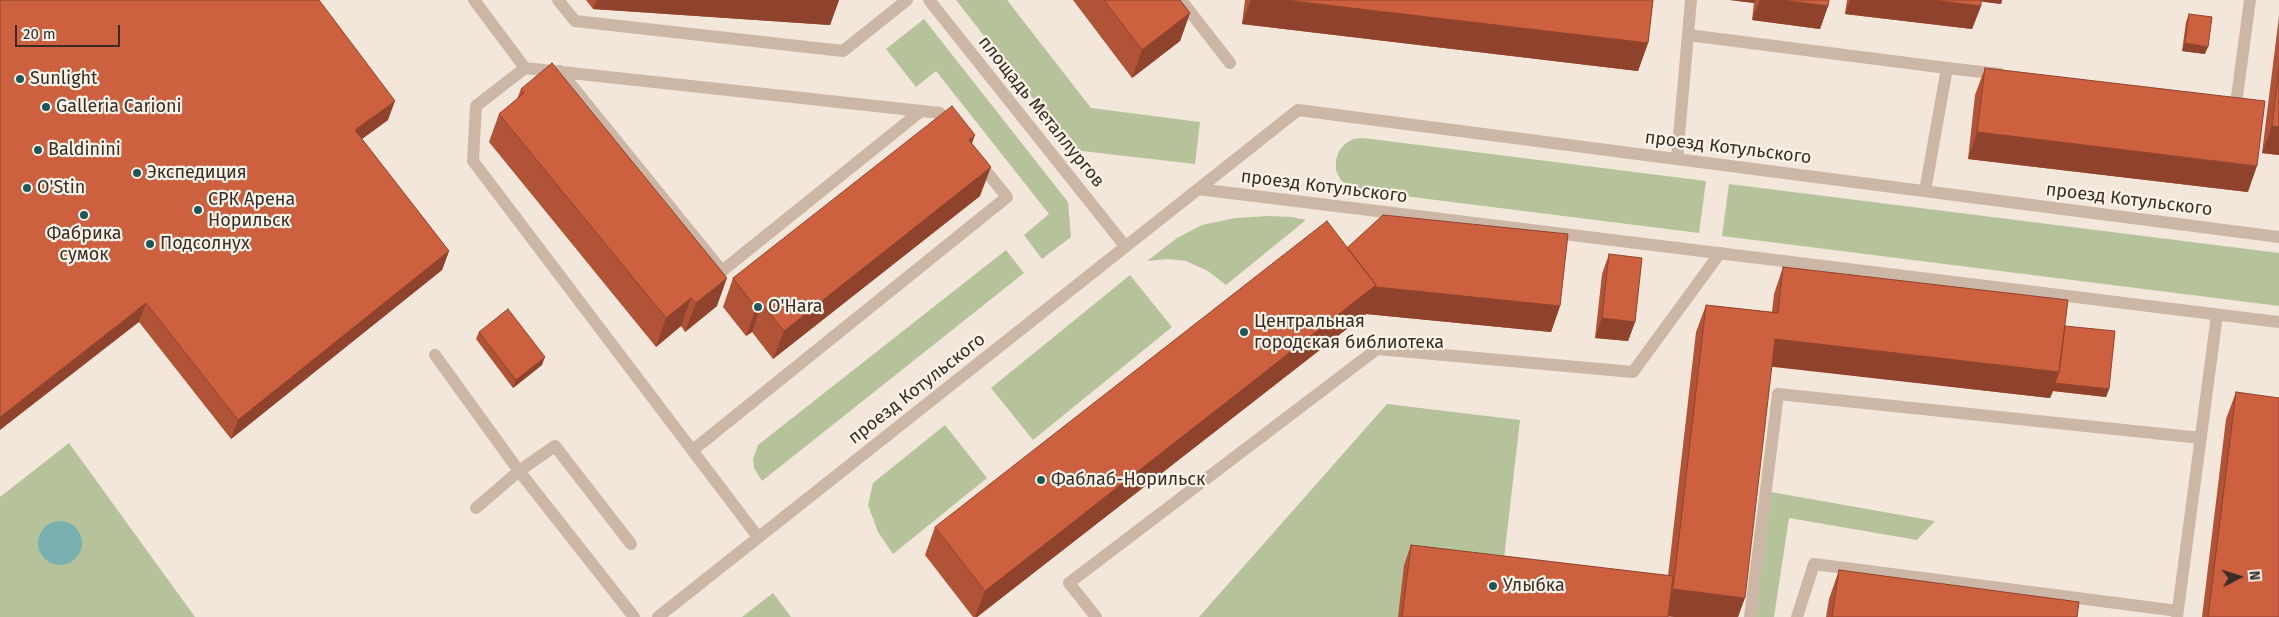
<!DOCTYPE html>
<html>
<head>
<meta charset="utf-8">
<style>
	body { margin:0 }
	#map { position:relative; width:2279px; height:617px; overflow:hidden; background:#f3e7db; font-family:"Fira Sans",sans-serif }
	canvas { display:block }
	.north { position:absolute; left:2214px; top:552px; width:50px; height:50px; -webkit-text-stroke:4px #fbf2e8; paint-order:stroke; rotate:85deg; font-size:14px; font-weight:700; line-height:20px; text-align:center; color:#382c27 }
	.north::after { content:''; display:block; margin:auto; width:18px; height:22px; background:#382c27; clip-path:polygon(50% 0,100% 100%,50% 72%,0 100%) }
	.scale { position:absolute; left:15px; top:25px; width:105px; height:22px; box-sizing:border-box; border:2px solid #382c27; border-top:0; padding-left:6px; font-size:15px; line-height:18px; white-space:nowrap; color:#382c27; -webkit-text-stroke:4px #fbf2e8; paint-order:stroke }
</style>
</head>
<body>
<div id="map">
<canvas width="2279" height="617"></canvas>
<div class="north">N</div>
<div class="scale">20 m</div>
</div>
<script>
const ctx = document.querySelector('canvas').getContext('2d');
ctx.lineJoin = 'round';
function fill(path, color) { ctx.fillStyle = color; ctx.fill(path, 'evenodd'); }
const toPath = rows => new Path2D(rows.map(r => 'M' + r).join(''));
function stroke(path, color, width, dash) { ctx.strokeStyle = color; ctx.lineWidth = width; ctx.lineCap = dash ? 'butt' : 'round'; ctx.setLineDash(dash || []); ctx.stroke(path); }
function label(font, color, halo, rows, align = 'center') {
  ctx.font = font + ' "Fira Sans",sans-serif'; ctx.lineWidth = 4.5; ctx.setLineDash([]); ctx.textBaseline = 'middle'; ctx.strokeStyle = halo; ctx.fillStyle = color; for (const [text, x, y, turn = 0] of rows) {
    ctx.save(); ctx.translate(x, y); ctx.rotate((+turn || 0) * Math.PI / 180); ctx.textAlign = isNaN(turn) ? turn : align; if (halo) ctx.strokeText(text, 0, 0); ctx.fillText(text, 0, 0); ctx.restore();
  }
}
const green = toPath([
	[956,0,1007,0,1091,108,1200,122,1195,164,1073,150],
	[924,19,1068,202,1071,237,1042,259,1024,235,1049,214,936,71,916,87,886,49],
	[1363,138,1706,181,1699,233,1356,190,1347,186,1340,179,1336,170,1336,160,1339,151,1345,144,1353,139],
	[1729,184,2279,253,2279,306,1722,236],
	[1268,216,1292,217,1306,220,1226,285,1208,271,1186,261,1168,259,1147,261,1177,238,1202,225,1235,218],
	[1006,250,1024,273,762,481,754,468,753,459,758,445],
	[1130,275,1172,327,1033,440,991,388],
	[1387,404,1520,420,1502,576,1398,617,1199,617],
	[945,425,987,478,893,554,878,532,868,505,873,483],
	[69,443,195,617,0,617,0,497],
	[1771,492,1935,521,1917,540,1789,518,1774,617,1754,617],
	[773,593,791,617,742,617]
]);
const water = toPath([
	'38 543a22 22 0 1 1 44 0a22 22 0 1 1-44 0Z'
]);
const service = toPath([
	[474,0,525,68,476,106,473,161,758,537],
	[558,0,575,21,843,51,907,0],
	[1181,0,1230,63],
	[1688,35,1947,68],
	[525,68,940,113,951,127],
	[560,71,722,271,921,111],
	[2226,103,2236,104,2250,0],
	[1677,159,1691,0],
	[1925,191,1947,68,2000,74],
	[435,355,519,471,555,446,631,544],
	[693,450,1007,197,977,160],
	[476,508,519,471,634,617],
	[1096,617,1069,583,1377,349,1633,372,1720,253],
	[1750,617,1778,394,2201,438],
	[1797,617,1814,564,2178,611],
	[2177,617,2217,315]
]);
const minor = toPath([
	[929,0,1125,246]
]);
const tertiary = toPath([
	[1198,189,2279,322],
	[658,617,1298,110,2279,237]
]);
const wall = toPath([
	[0,0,388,120,362,139,449,251,442,270,231,439,139,322],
	[586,0,839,0,830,25,593,9],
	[1073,0,1180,0,1190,13,1180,41,1132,78],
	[1245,0,1653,0,1648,43,1638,71,1242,24],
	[1730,0,1829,0,1828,6,1820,29,1752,20,1754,3],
	[1847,0,2002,0,2001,4,1981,1,1981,6,1972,29,1845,14],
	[2189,14,2205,54,2182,51,2186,22],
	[2279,16,2279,155,2262,153],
	[1985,68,2248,192,1968,159,1975,95],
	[521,89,717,306,685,332,681,326,656,347,489,142,499,114,517,99],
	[972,144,980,196,773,359,752,332,746,336,723,307,733,278],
	[1347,248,1560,306,1551,332,1366,314,977,617,973,617,925,555,935,527],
	[1609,254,1635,322,1628,341,1595,338,1602,274],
	[1783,267,2065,326,2109,389,2106,397,2053,391,2050,398,1772,366,1738,617,1668,616,1668,617,1398,617,1404,565,1411,545,1668,576,1696,332,1706,305,1772,312,1774,294],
	[479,332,542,365,513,388,476,339],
	[2236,392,2279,617,2202,617,2226,419],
	[1839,570,2077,617,1826,617,1829,599]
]);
const shadedWall = toPath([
	[597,0,839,0,830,25,593,9],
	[1251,0,1284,0,1648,43,1638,71,1242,24],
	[1730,0,1755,0,1754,3],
	[1760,0,1780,0,1828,6,1820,29,1752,20],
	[1850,0,1931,0,1981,6,1972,29,1845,14],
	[1976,0,2002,0,2001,4,1976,1],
	[1190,13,1180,41,1132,78,1142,50],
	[2185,43,2208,47,2205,54,2182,51],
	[395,101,388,120,348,149,355,130],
	[2272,126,2279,127,2279,155,2262,153],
	[1977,132,2257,166,2248,192,1968,159],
	[975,135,965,163,969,140],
	[991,167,980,196,773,359,784,331],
	[449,251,442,270,231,439,238,420],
	[727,278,717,306,685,332,696,303],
	[1376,285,1560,306,1551,332,1366,314,977,617,975,617,985,591],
	[691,298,681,326,656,347,666,318],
	[146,303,139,322,0,430,0,417],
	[762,304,752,332,746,336,756,308],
	[1602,318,1635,322,1628,341,1595,338],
	[1775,339,2059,372,2109,389,2106,397,2053,391,2050,398,1765,366],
	[545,357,542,365,513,388,516,380],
	[1673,589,1745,598,1738,617,1674,617,1663,616]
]);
const building = toPath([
	[0,0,319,0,395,101,355,130,449,251,238,420,146,303,0,417,0,0],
	[1104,0,1180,0,1190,13,1142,50,1104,0],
	[1284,0,1653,0,1648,43,1284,0],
	[1780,0,1829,0,1828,6,1780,0],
	[1931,0,1981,0,1981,6,1931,0],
	[2189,14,2212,17,2208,47,2185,43,2189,14],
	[552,63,727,278,696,303,691,298,666,318,499,114,524,93,521,89,552,63],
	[1985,68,2265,101,2257,166,1977,132,1985,68],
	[2279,69,2279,127,2272,126,2279,69],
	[952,106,975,135,969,140,991,167,784,331,762,304,756,308,733,278,952,106],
	[1383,215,1568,234,1560,306,1376,287,1376,285,1347,248,1383,215],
	[1327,221,1376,285,985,591,935,527,1327,221],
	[1609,254,1642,258,1635,322,1602,318,1609,254],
	[1783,267,2068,300,2059,372,1775,339,1745,598,1673,589,1706,305,1778,313,1783,267],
	[508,309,545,357,516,380,479,332,508,309],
	[2065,326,2115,331,2109,389,2055,383,2059,372,2065,326],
	[2236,392,2279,398,2279,617,2208,617,2236,392],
	[1411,545,1673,576,1668,617,1402,617,1411,545],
	[1839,570,2079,602,2077,617,1832,617,1839,570]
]);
const markers = [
	[20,79,5,"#1a585c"],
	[46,107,5,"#1a585c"],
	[38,150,5,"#1a585c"],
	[137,173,5,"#1a585c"],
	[27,188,5,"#1a585c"],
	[198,210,5,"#1a585c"],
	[84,215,5,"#1a585c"],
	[150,244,5,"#1a585c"],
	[758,307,5,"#1a585c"],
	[1244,332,5,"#1a585c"],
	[1041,480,5,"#1a585c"],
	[1493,586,5,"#1a585c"]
];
const poiNames = [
	["Sunlight",30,79],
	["Galleria Carioni",56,107],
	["Baldinini",48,150],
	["Экспедиция",147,173],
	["O'Stin",37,188],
	["СРК Арена",208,200],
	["Норильск",208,221],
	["Фабрика",84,234,"center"],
	["сумок",84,255,"center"],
	["Подсолнух",160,244],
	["O'Hara",768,307],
	["Центральная",1254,322],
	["городская библиотека",1254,343],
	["Фаблаб-Норильск",1051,480],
	["Улыбка",1503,586]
];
const streetNames = [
	["площадь Металлургов",1041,112,51],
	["проезд Котульского",1728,148,7],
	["проезд Котульского",1324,187,7],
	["проезд Котульского",2129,200,7],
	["проезд Котульского",917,389,-38]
];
fill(green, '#b6c39a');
fill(water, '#78b0b2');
stroke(service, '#ccb7a6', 12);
stroke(minor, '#ccb7a6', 12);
stroke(tertiary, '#ccb7a6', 12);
fill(wall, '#b05336');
fill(shadedWall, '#90432c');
fill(building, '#cd603f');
stroke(building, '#90432c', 1);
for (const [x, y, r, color] of markers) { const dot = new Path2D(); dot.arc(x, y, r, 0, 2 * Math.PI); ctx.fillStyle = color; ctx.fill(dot); stroke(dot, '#fbf2e8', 2); }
label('18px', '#382c27', '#fbf2e8', poiNames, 'left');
label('18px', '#382c27', '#fbf2e8', streetNames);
</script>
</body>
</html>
